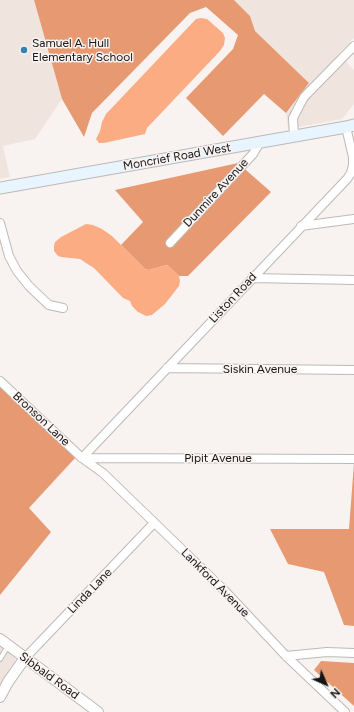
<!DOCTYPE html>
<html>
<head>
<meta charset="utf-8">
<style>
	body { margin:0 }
	#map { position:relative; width:354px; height:712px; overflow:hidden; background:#f8f3f1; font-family:Figtree,sans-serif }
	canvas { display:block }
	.north { position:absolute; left:306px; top:664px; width:40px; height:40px; -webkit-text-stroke:3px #f8f3f1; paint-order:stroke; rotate:135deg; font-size:11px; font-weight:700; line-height:16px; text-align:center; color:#161414 }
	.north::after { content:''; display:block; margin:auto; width:14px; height:18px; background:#161414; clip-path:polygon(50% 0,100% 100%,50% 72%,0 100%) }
</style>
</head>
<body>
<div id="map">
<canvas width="354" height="712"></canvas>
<div class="north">N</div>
</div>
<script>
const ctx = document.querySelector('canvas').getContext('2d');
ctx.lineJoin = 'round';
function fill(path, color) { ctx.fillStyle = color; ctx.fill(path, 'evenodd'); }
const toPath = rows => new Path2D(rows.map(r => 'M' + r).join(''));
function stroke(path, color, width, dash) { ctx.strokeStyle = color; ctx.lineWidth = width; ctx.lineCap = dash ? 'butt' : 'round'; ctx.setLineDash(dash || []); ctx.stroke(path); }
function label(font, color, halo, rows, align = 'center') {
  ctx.font = font + ' Figtree,sans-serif'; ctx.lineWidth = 3; ctx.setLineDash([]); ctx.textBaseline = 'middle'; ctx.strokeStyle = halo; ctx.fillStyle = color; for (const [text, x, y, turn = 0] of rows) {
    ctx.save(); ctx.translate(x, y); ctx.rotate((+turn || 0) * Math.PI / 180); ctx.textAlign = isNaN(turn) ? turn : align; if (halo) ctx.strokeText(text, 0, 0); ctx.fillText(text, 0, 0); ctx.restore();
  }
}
const built = toPath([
	[0,0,34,0,62,99,35,139,3,146,10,177,0,179],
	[234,0,354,0,354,38,338,54,354,70,354,104,342,119,288,129,286,113,309,83,255,31,250,16],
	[0,644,13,655,16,661,14,666,0,687]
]);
const forest = toPath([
	[34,0,234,0,250,16,255,31,309,83,286,113,264,94,223,136,186,98,233,49,238,35,206,7,190,13,92,113,84,137,62,99],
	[238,163,271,192,188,276,179,276,167,265,149,270,145,269,121,245,143,222,115,190],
	[1,387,76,457,29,508,51,532,0,595,0,388],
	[354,463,354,626,344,625,324,572,288,564,270,529,349,529],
	[321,661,354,663,354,706,314,670]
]);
const water = toPath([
	[201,18,207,19,223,33,225,38,224,45,220,51,147,128,145,134,104,143,99,143,96,139,100,131,102,122,106,114,196,19],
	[86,224,93,225,102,229,112,236,145,269,149,270,167,265,179,276,180,281,179,286,165,304,152,315,146,316,138,312,132,306,130,301,123,298,94,268,86,263,80,259,61,257,58,256,54,251,54,246,55,242,61,237]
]);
const service = toPath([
	[0,659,8,646]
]);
const minor = toPath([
	[294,136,293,118,304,97,354,46],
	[0,223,9,256,17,271,29,286,49,305,63,308],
	[301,226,354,219],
	[170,243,253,154,260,142],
	[252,278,354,280],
	[167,368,354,370],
	[0,381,82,458,103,473,225,591,286,656,345,712],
	[82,458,347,179,351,173,353,165,353,157,346,127],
	[82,458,354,459],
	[286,656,327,652,354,653],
	[25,658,154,523]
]);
const tertiary = toPath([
	[0,639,98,712],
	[0,697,8,682,25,658]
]);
const secondary = toPath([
	[0,188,346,127,354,125]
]);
const markers = [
	[24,50,4,"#3481b4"]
];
const poiNames = [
	["Samuel A. Hull",32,43],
	["Elementary School",32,57]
];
const streetNames = [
	["Moncrief Road West",177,157,-10],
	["Dunmire Avenue",216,193,-47],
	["Liston Road",233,298,-47],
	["Siskin Avenue",260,369],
	["Bronson Lane",41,419,43],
	["Pipit Avenue",218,458],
	["Lankford Avenue",215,583,45],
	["Linda Lane",90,591,-46],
	["Sibbald Road",49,676,36]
];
fill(built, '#f0e4de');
fill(forest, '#e79971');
fill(water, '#fcac83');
stroke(service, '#bdb9b7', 6);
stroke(minor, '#bdb9b7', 10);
stroke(tertiary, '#bdb9b7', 12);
stroke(secondary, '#bdb9b7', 13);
stroke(service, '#fff', 4);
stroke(minor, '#fff', 8);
stroke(tertiary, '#fff', 10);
stroke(secondary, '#e8f4fe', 11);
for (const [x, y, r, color] of markers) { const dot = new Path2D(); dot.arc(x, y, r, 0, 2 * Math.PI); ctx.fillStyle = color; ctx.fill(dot); stroke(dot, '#f8f3f1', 1.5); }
label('12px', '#161414', '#f8f3f1', poiNames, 'left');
label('12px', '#161414', '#f8f3f1', streetNames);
</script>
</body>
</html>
